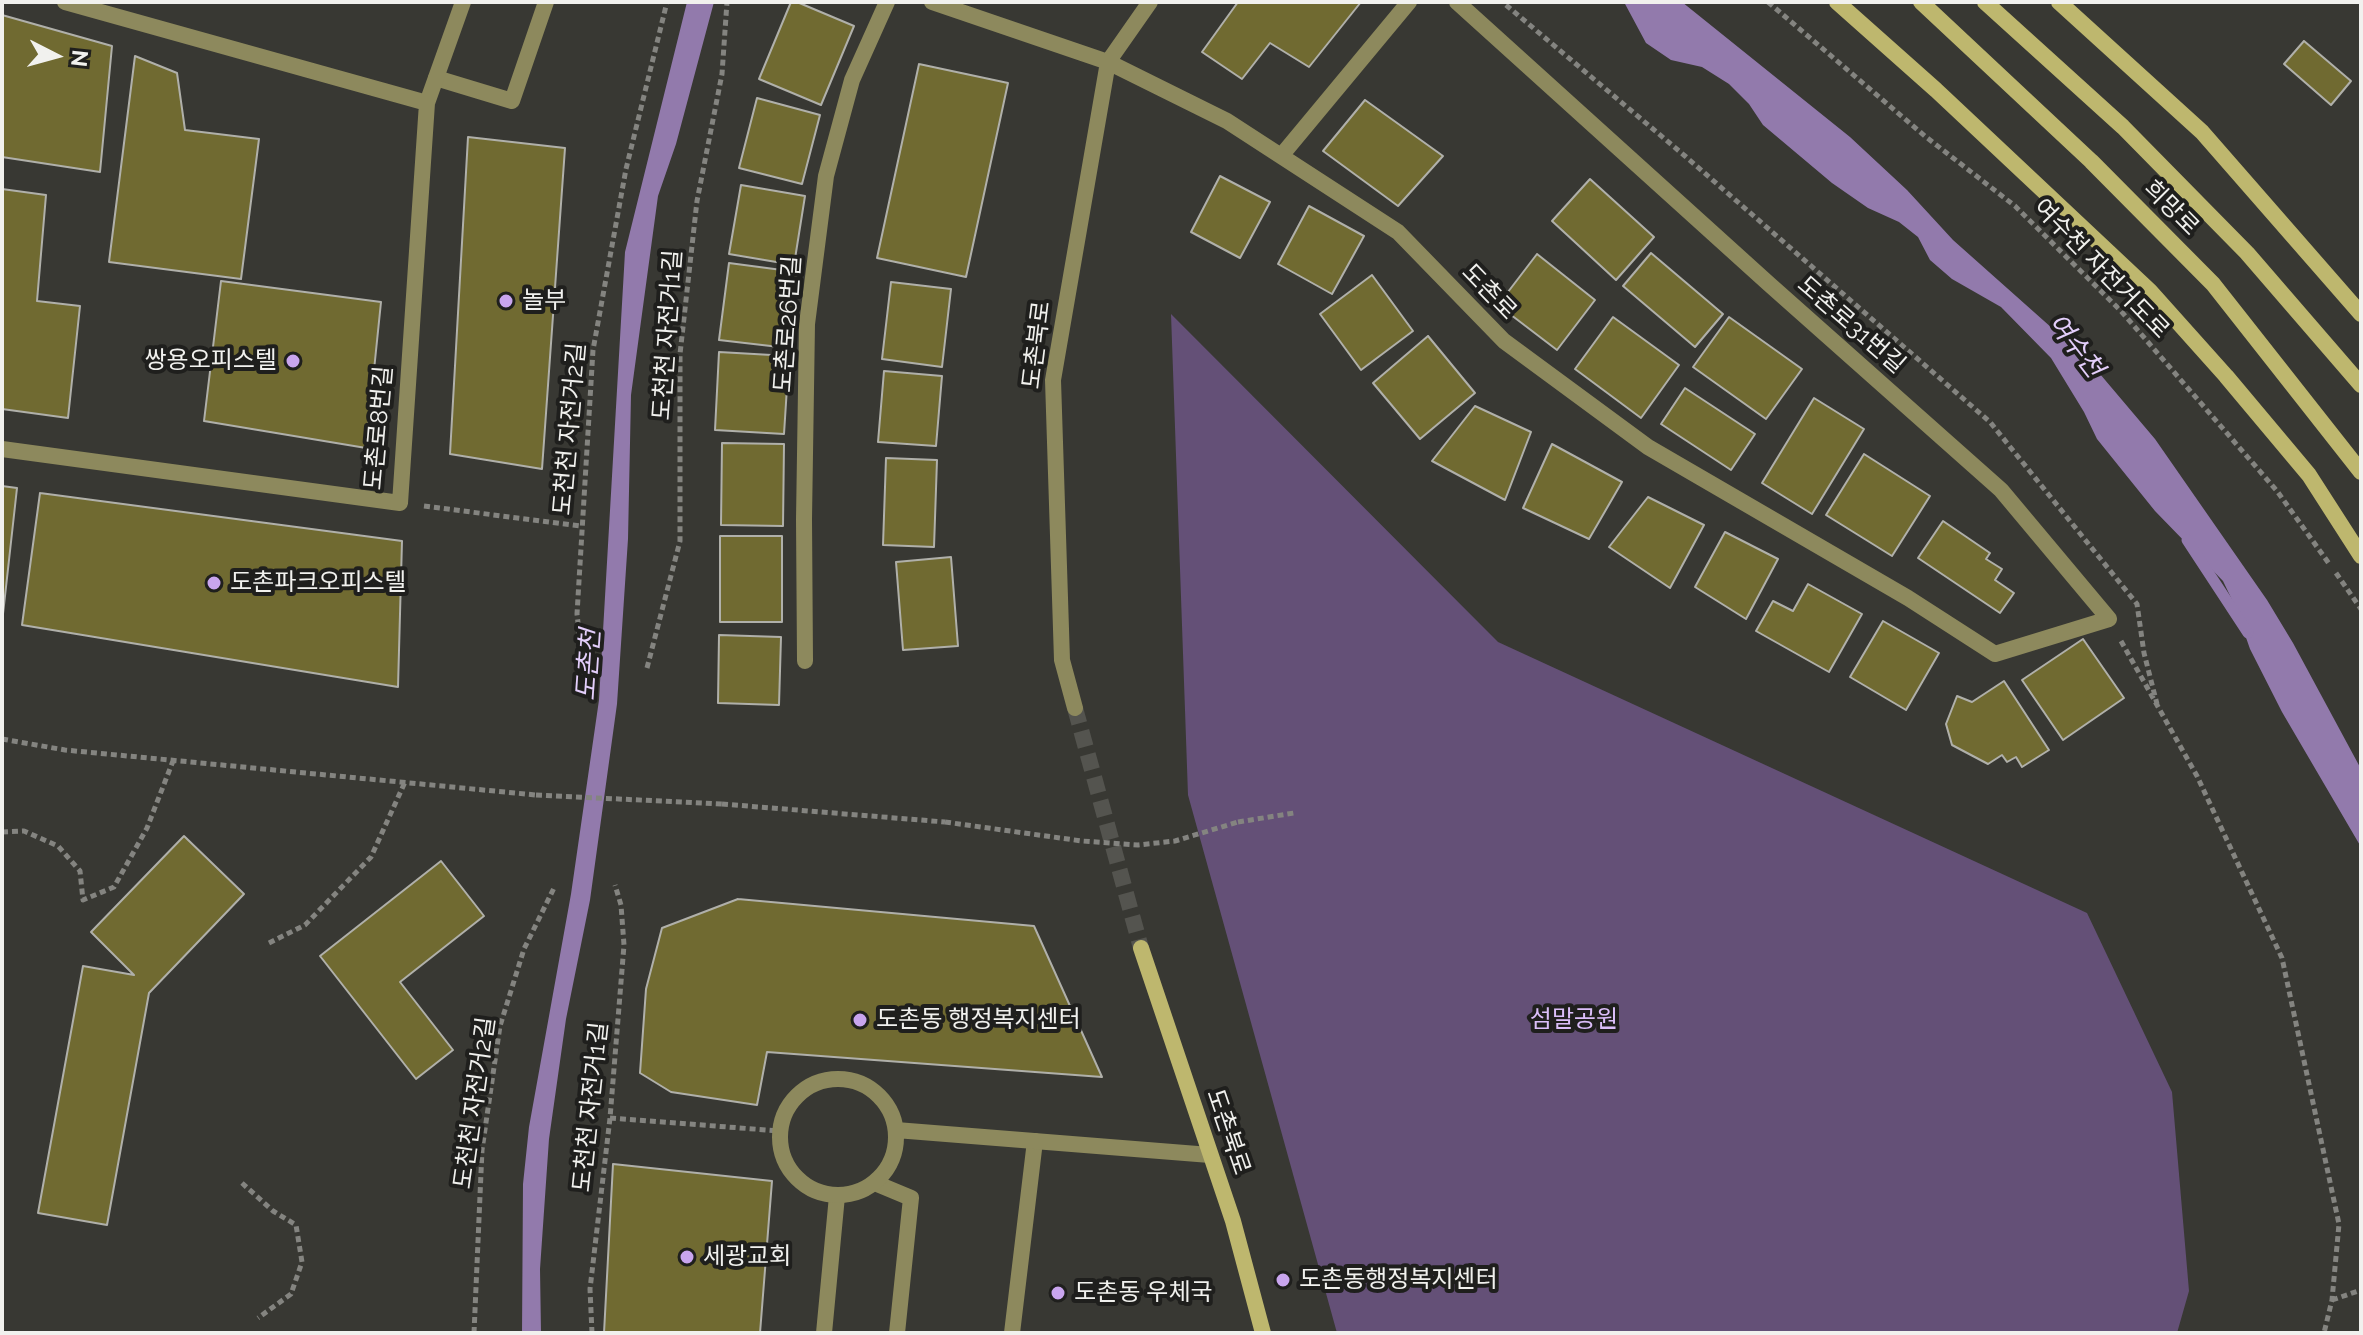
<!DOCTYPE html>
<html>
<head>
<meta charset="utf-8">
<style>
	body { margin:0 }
	#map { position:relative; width:2363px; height:1335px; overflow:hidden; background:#383833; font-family:Raleway,sans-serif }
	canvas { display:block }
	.frame { position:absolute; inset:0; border:4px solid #f1f1ee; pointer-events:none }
	.north { position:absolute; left:16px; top:16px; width:80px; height:80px; -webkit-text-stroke:6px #1f1f1d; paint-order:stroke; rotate:96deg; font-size:22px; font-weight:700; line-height:32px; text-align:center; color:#f1f1ee }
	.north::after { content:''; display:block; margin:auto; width:28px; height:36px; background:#f1f1ee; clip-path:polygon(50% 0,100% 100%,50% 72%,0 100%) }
</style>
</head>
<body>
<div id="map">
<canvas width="2363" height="1335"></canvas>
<div class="frame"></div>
<div class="north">N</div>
</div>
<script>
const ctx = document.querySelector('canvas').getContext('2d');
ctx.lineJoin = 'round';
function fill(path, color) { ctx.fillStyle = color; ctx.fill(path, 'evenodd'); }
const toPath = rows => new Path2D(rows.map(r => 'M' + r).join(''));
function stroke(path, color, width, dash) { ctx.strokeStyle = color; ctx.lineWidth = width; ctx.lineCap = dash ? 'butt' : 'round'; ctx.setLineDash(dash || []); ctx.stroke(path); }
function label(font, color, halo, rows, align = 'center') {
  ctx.font = font + ' Raleway,"Noto Sans KR",sans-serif'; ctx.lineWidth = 8; ctx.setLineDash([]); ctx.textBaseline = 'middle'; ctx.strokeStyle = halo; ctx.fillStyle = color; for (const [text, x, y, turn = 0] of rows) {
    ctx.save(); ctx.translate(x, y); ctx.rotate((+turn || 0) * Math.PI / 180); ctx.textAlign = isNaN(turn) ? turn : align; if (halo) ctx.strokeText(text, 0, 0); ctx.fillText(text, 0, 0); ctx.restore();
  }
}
const green = toPath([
	[1171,314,1498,642,2087,913,2172,1092,2189,1291,2177,1333,1337,1333,1188,795]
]);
const water = toPath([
	[687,2,714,2,676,144,658,196,631,395,628,539,617,704,590,900,566,1019,549,1139,540,1269,541,1333,522,1333,523,1184,529,1127,571,894,599,700,625,252],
	[1624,2,1682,2,1850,137,1907,190,1953,240,2089,361,2155,439,2267,600,2293,643,2361,769,2361,847,2282,712,2250,649,2235,606,2223,581,2155,511,2097,439,2084,412,2051,358,2001,307,1952,279,1930,260,1918,237,1899,222,1868,208,1832,183,1763,125,1749,104,1729,84,1702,67,1671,60,1646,43]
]);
const stream = toPath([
	[2187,540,2248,633]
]);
const building = toPath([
	[791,2,797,2,854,26,821,105,759,79,791,2],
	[1238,2,1361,2,1309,67,1270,43,1242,79,1202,52,1238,2],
	[2,15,112,46,100,172,2,157,2,15],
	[2304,41,2351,81,2331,105,2284,64,2304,41],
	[135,56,177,73,185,130,259,139,241,279,109,262,135,56],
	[919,64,1008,83,966,277,877,258,919,64],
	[757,98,820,115,802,184,739,168,757,98],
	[1365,100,1443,156,1398,206,1323,151,1365,100],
	[468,137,565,148,542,469,450,454,468,137],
	[1220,176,1270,202,1240,258,1191,232,1220,176],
	[1590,179,1654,237,1616,280,1552,221,1590,179],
	[741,185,805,196,794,265,729,254,741,185],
	[2,189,46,195,37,301,80,306,68,418,2,409,2,189],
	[1309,206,1364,236,1332,294,1278,264,1309,206],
	[1651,253,1723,314,1695,347,1623,286,1651,253],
	[1537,254,1595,300,1557,350,1498,305,1537,254],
	[729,263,797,272,788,348,719,340,729,263],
	[1372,275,1413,331,1361,370,1320,314,1372,275],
	[221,281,381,302,366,448,204,421,221,281],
	[891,282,951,289,942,367,882,359,891,282],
	[1613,317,1679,365,1641,418,1575,369,1613,317],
	[1729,317,1802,369,1766,419,1693,367,1729,317],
	[1428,336,1475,393,1420,439,1373,383,1428,336],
	[719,352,789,356,784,434,715,430,719,352],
	[884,371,942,376,936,446,878,442,884,371],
	[1685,388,1755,434,1731,470,1661,424,1685,388],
	[1814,398,1864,429,1812,514,1762,483,1814,398],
	[1475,406,1531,432,1505,500,1432,461,1475,406],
	[722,443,784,444,783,526,721,525,722,443],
	[1552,444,1622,482,1589,539,1523,508,1552,444],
	[1864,454,1930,496,1892,556,1826,515,1864,454],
	[886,458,937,460,934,547,883,545,886,458],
	[2,486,17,488,2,623,2,486],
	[40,493,402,541,398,687,22,625,40,493],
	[1648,497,1704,525,1670,588,1609,547,1648,497],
	[1943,521,1990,553,1986,559,2002,569,1995,580,2014,593,2000,613,1918,558,1943,521],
	[1725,532,1778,559,1746,619,1695,587,1725,532],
	[720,536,782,536,782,622,720,622,720,536],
	[951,557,958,646,903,650,896,562,951,557],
	[1808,584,1862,614,1829,672,1756,631,1773,601,1793,611,1808,584],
	[1883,621,1939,653,1906,710,1850,677,1883,621],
	[719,635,781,637,779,705,718,703,719,635],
	[2083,639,2124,698,2063,740,2022,680,2083,639],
	[2004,681,2049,750,2022,767,2016,757,2007,762,2002,755,1988,764,1952,745,1946,724,1957,696,1972,702,2004,681],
	[184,836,244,894,149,993,107,1225,38,1213,83,966,134,975,91,932,184,836],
	[441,861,484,916,400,982,453,1050,416,1079,320,956,441,861],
	[738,899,1034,926,1102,1077,767,1052,757,1105,671,1092,640,1073,646,989,662,928,738,899],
	[613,1164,772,1181,760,1333,604,1333,613,1164]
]);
const streetTunnel = toPath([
	[1075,708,1141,948]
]);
const path = toPath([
	[1768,2,1926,137,2015,206,2121,311,2277,491,2330,565],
	[1506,5,1685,156,1990,422,2137,604,2144,653,2157,704],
	[424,506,580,526],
	[2336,573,2361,609],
	[2121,641,2197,776,2282,958,2339,1224,2332,1300,2324,1333],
	[647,668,680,541,680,354,697,201,722,74,727,2],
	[584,675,577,614,593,350,626,169,667,2],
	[2,739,65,750,536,795],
	[722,804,945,822],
	[1238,822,1294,813],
	[2,832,24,831,58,846,80,871,83,900,114,887,147,828,173,761],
	[269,943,305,925,371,857,405,782],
	[610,1118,780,1131],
	[242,1183,273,1211,296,1225,302,1262,291,1294,258,1318],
	[2332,1300,2361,1290],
	[474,1333,482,1150,500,1026,524,949,554,888],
	[592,1333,590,1289,610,1118,624,945,621,905,615,885]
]);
const lane = toPath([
	[436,78,512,101,546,2],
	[875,1183,911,1198,897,1333],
	[824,1333,837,1196],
	[1012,1333,1035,1141]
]);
const street = toPath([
	[65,2,427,103],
	[932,2,1108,62,1227,121,1398,232,1504,341,1648,447,1908,598,1995,654,2109,619,2001,490,1769,284,1457,2],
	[1281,156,1409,2],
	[2,449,400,503,427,103,463,2],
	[805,661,804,519,807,324,826,176,852,80,887,2],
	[1075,708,1062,660,1053,380,1108,62,1150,2],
	'780 1137a58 58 0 1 1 116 0a58 58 0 1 1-116 0Z',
	[896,1130,1210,1155]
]);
const secondary = toPath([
	[1837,2,1936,90,2150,291,2226,376,2309,475,2361,556],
	[1921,2,2091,161,2213,284,2361,472],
	[1985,2,2123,127,2247,253,2361,385],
	[2059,2,2202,132,2361,314],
	[1141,948,1233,1221,1263,1333]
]);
const pathBridge = toPath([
	[536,795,722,804],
	[945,822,1082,841,1138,845,1175,841,1238,822]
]);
const markers = [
	[506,301,8,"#c9a5ee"],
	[293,361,8,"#c9a5ee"],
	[214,583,8,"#c9a5ee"],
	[860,1020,8,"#c9a5ee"],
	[687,1257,8,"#c9a5ee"],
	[1283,1280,8,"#c9a5ee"],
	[1058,1293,8,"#c9a5ee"]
];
const streetNames = [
	["희망로",2171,208,45],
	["여수천 자전거도로",2101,269,46],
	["도촌로",1489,292,46],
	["도촌로26번길",788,324,-86],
	["도촌로31번길",1851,325,41],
	["도천천 자전거1길",668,335,-86],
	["도촌북로",1037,345,-83],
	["도촌로8번길",379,428,-85],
	["도천천 자전거2길",570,429,-85],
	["도천천 자전거2길",475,1103,-82],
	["도천천 자전거1길",591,1107,-84],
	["도촌북로",1228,1132,71]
];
const poiNames = [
	["놀부",522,301],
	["쌍용오피스텔",277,361,"right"],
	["도촌파크오피스텔",230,583],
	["도촌동 행정복지센터",876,1020],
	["세광교회",703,1257],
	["도촌동행정복지센터",1299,1280],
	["도촌동 우체국",1074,1293]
];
const parkNames = [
	["섬말공원",1574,1020]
];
const waterNames = [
	["여수천",2075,346,52],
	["도촌천",589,665,-86]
];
fill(green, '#645077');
fill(water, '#927aac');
stroke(stream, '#927aac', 11);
fill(building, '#706a31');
stroke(building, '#b0b0aa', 2);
stroke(streetTunnel, '#54544f', 16, [16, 8]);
stroke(path, '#848480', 5, [6, 4]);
stroke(lane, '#8d895d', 16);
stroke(street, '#8d895d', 16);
stroke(secondary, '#beb76e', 16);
stroke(pathBridge, '#848480', 5, [6, 4]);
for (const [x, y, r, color] of markers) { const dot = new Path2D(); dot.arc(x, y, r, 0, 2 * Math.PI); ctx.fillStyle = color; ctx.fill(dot); stroke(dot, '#1f1f1d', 3); }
label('24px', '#f1f1ee', '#1f1f1d', streetNames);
label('24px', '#f1f1ee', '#1f1f1d', poiNames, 'left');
label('24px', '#dbbef9', '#1f1f1d', parkNames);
label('italic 26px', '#e4cffc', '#1f1f1d', waterNames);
</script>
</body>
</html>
